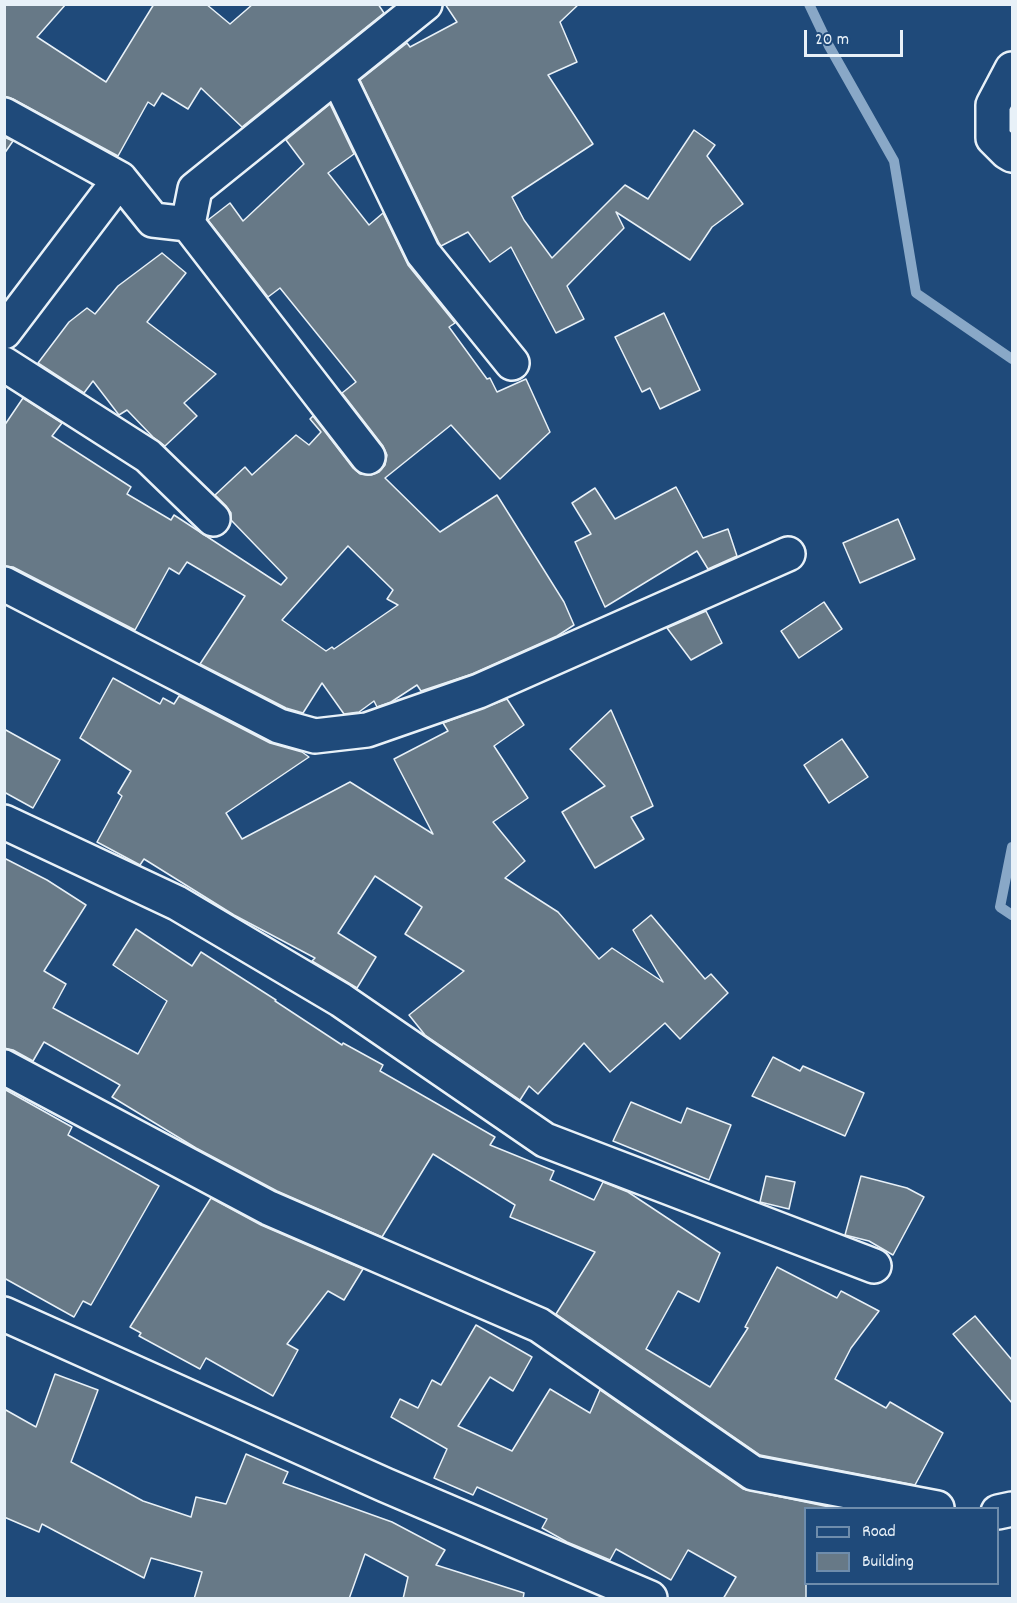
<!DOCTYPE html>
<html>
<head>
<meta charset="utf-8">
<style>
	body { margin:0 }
	#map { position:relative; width:1017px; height:1603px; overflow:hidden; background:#1f4a7a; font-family:Dekko,sans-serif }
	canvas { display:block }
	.frame { position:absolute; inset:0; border:6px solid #e8f1f8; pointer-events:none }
	.legend { position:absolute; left:804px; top:1507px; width:195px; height:78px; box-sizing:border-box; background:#1f4a7a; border:2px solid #6f8dac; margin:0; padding:8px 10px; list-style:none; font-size:18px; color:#e8f1f8 }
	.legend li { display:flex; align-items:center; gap:12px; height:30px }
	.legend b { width:30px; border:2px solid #6f8dac }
	.scale { position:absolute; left:804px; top:30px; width:99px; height:27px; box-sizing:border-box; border:3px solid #e8f1f8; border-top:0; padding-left:8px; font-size:18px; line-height:21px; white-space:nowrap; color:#e8f1f8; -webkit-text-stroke:4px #1f4a7a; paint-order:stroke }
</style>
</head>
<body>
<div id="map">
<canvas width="1017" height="1603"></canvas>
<div class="frame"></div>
<ul class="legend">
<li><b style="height:8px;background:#1f4a7a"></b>Road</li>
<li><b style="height:16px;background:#677987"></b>Building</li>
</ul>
<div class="scale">20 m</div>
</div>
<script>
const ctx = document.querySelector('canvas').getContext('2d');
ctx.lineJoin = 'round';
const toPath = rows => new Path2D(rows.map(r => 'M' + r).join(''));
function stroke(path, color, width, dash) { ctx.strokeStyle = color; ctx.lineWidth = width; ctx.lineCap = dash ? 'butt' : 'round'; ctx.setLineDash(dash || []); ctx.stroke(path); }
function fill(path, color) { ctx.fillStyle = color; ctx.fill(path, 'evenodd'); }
const stream = toPath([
	[809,4,829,46,894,161,916,293,1012,359],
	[1012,847,1000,907,1012,915]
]);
const building = toPath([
	[4,4,66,4,37,37,106,82,154,4,206,4,230,24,253,4,378,4,384,13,242,127,201,88,188,109,162,93,154,106,148,102,118,156,13,99,4,96,4,4],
	[445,4,579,4,560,22,577,62,548,75,593,144,512,197,524,220,552,258,625,185,648,199,694,130,715,145,707,156,743,204,712,227,690,260,616,212,624,228,567,286,584,319,556,333,511,247,490,262,468,232,441,246,439,243,360,80,407,43,410,47,457,22,445,4],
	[330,104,354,154,328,173,369,225,383,213,408,265,455,323,449,327,487,379,490,378,497,392,526,379,550,432,500,479,451,425,385,478,440,532,497,495,564,602,574,625,557,636,472,674,421,691,417,685,391,702,377,707,374,701,359,712,344,714,322,683,303,713,286,708,200,664,245,596,187,562,179,574,169,568,135,630,13,567,4,566,4,426,23,398,62,423,52,436,131,487,127,494,171,520,174,515,281,585,287,578,231,520,231,513,226,506,215,495,245,467,252,475,296,435,309,445,321,432,310,419,313,416,353,468,360,474,371,475,379,472,385,465,387,455,383,446,342,393,356,382,280,288,268,297,208,220,230,203,243,221,304,164,286,140,330,104],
	[348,546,393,590,387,599,398,605,334,649,332,647,326,651,282,620,348,546],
	[4,137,13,141,4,154,4,137],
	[162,253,186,273,147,322,216,374,184,403,197,416,165,446,153,437,127,410,119,415,93,381,84,393,38,363,69,322,87,308,95,314,118,286,162,253],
	[664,313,700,390,660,409,650,388,642,392,615,337,664,313],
	[676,487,703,538,728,529,737,556,708,569,697,551,605,607,575,542,591,534,572,503,595,488,615,519,676,487],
	[898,519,915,559,860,583,843,543,898,519],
	[824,602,842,629,799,658,781,631,824,602],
	[706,611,722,643,691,660,667,628,706,611],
	[113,678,160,704,163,698,174,704,179,696,270,743,302,752,309,757,226,813,242,839,350,782,433,834,394,759,448,731,443,723,507,699,524,725,494,746,528,798,493,822,525,861,505,878,558,912,599,959,612,948,663,982,633,930,651,915,705,979,711,974,728,993,680,1039,665,1023,610,1072,584,1043,538,1094,529,1086,520,1100,425,1035,409,1015,464,971,405,934,422,907,375,876,338,933,376,957,357,988,312,961,315,958,234,915,144,859,140,865,97,842,122,796,118,793,131,771,80,738,113,678],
	[611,710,653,806,631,817,644,839,595,868,562,812,605,786,570,749,611,710],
	[4,729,60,760,33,808,4,792,4,729],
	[842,739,868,777,829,803,804,765,842,739],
	[4,858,47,880,86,905,44,971,66,984,53,1008,138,1054,167,1001,113,965,136,929,192,966,201,952,276,1000,275,1001,342,1045,343,1043,383,1065,380,1071,495,1137,490,1145,554,1171,550,1180,594,1200,603,1182,628,1192,720,1253,699,1302,678,1291,646,1349,710,1387,748,1328,745,1327,777,1267,837,1298,841,1291,879,1311,851,1348,835,1379,886,1408,890,1402,943,1433,915,1485,760,1455,556,1314,595,1252,510,1217,515,1205,433,1154,382,1237,277,1191,196,1148,112,1097,120,1085,44,1042,33,1061,13,1050,4,1048,4,858],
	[773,1057,800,1071,803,1066,864,1093,845,1136,752,1096,773,1057],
	[4,1089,72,1127,68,1135,159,1186,91,1305,83,1301,74,1317,4,1278,4,1089],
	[631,1102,681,1123,687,1108,731,1125,709,1180,613,1141,631,1102],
	[766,1176,795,1182,789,1209,760,1202,766,1176],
	[861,1176,907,1188,924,1197,893,1255,869,1241,845,1235,861,1176],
	[211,1198,261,1225,363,1269,344,1300,328,1291,287,1344,298,1350,273,1396,206,1358,200,1369,139,1336,141,1333,130,1327,211,1198],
	[975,1316,1012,1360,1012,1403,953,1334,975,1316],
	[476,1325,532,1357,513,1391,490,1377,458,1426,512,1451,550,1389,590,1413,600,1390,743,1489,839,1509,806,1509,806,1599,723,1599,736,1577,688,1550,671,1580,616,1549,610,1560,567,1542,542,1528,547,1519,477,1487,473,1495,434,1478,447,1449,391,1417,400,1399,418,1408,432,1380,441,1385,476,1325],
	[55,1374,98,1390,71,1462,143,1501,191,1517,196,1497,226,1504,246,1454,288,1472,283,1483,392,1522,445,1550,436,1565,524,1593,523,1599,403,1599,408,1577,365,1554,349,1599,194,1599,202,1572,151,1558,144,1578,42,1524,39,1532,4,1517,4,1409,36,1427,55,1374]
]);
const minor = toPath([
	[1012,69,993,105,993,138,1007,152,1012,155],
	[337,75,423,253,512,363],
	[4,115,120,179,153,220,188,224,195,189,425,4],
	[188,224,368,457],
	[4,332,120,179],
	[4,364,148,456,213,519],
	[4,584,279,726,315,736,367,730,479,691,788,554],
	[4,822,177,903,341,1000,545,1140,874,1266],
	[4,1067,269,1208,539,1325,753,1473,937,1508],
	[4,1314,385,1485,650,1598],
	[998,1512,1012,1509]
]);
stroke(stream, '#89a8c7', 10);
fill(building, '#677987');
stroke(building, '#e8f1f8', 1.5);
stroke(minor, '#e8f1f8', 38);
stroke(minor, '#1f4a7a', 33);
</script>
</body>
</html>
